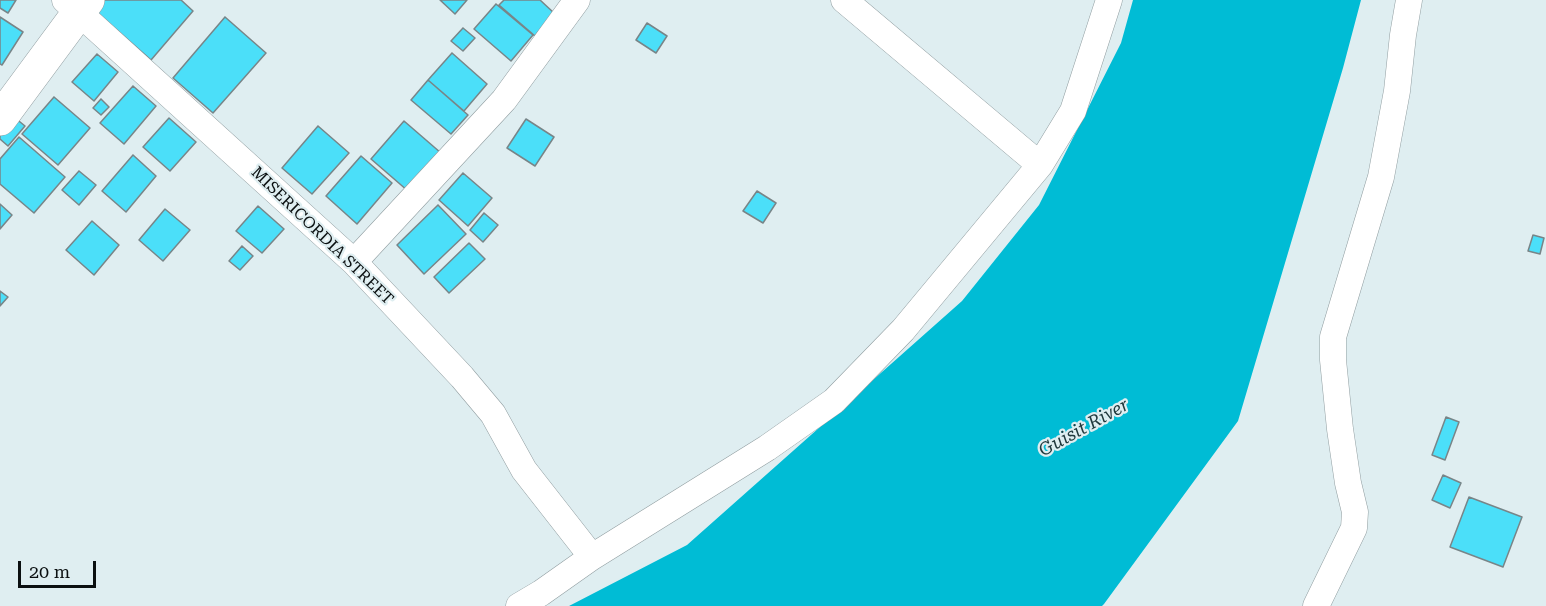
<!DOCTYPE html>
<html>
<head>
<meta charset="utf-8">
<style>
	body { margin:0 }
	#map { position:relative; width:1546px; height:606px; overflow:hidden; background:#dfeef1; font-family:"Roboto Serif",serif }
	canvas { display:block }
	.scale { position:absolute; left:18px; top:561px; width:78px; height:27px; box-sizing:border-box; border:3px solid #0b1011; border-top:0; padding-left:8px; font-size:18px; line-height:21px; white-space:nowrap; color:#0b1011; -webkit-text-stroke:4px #dfeef1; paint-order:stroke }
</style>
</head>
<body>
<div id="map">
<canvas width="1546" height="606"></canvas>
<div class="scale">20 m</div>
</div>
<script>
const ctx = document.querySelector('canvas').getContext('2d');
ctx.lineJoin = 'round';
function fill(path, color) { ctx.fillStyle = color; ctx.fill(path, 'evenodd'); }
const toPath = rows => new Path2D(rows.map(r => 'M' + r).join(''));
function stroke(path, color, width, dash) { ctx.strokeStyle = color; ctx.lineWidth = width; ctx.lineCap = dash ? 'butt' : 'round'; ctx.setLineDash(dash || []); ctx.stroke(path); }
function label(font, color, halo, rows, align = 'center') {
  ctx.font = font + ' "Roboto Serif",serif'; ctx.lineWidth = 4.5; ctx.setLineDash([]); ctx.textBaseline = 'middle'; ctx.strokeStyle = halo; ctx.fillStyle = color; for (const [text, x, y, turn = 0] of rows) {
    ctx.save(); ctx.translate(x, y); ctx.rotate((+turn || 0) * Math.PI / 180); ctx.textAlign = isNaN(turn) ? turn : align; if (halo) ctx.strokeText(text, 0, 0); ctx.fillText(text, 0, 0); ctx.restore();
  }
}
const water = toPath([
	[1133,0,1361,0,1343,68,1238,421,1104,604,1102,606,569,606,687,545,962,301,1039,205,1121,43]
]);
const building = toPath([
	[0,0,16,0,8,13,0,8,0,0],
	[103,0,181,0,193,11,151,60,94,10,103,0],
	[440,0,467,0,455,14,440,0],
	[504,0,540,0,554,13,535,36,499,5,504,0],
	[496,4,533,35,511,61,474,29,496,4],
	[0,17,23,32,2,65,0,64,0,17],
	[225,17,266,53,213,113,173,78,225,17],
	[647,23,667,36,656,53,636,40,647,23],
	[463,28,475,38,463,51,451,41,463,28],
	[452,53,487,84,464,111,428,80,452,53],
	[97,54,118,72,94,101,72,82,97,54],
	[428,80,468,115,451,134,411,100,428,80],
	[133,86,156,106,124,144,100,123,133,86],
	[54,97,90,128,58,165,22,134,54,97],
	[101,99,109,107,101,115,93,108,101,99],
	[14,117,25,126,8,146,0,139,0,134,14,117],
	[169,118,196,142,170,171,143,147,169,118],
	[526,119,554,137,535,166,507,148,526,119],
	[404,121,441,153,408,191,371,159,404,121],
	[318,126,349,153,312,194,282,168,318,126],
	[19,137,65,177,34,213,0,184,0,159,19,137],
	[133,155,156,176,126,212,102,191,133,155],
	[361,156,392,183,357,224,326,196,361,156],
	[79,171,96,185,79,205,62,190,79,171],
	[463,173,492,198,468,226,439,200,463,173],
	[757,191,776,203,763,223,743,211,757,191],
	[0,204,12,215,0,229,0,204],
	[438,205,466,234,424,274,397,245,438,205],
	[258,206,284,229,262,253,236,231,258,206],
	[165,209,190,230,163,261,139,240,165,209],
	[484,213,498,225,483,242,470,230,484,213],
	[92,221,119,245,94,275,66,250,92,221],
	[1533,235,1544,238,1540,254,1528,251,1533,235],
	[469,243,485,259,449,293,434,277,469,243],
	[242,246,253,256,240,270,229,261,242,246],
	[0,291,8,297,0,306,0,291],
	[1446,417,1459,422,1445,460,1432,455,1446,417],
	[1443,475,1461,483,1450,508,1432,500,1443,475],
	[1469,497,1522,517,1503,567,1450,547,1469,497]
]);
const minor = toPath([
	[65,0,354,262,462,377,493,414,524,470,592,557],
	[844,0,1040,165],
	[354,262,504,100,577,0],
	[519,606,541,593,592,557,767,448,834,401,903,330,1040,165,1073,111,1109,0],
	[1316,606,1354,528,1355,512,1348,483,1340,429,1333,360,1333,337,1381,177,1397,91,1403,35,1409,0]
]);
const secondary = toPath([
	[0,119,88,0]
]);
const streetNames = [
	["MISERICORDIA STREET",322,236,44]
];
const waterNames = [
	["Guisit River",1084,428,-29]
];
fill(water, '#00bcd5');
fill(building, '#4bdff9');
stroke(building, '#788588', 1.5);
stroke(minor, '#909da0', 27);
stroke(secondary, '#909da0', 34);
stroke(minor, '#fff', 26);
stroke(secondary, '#fff', 33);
label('16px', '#0b1011', '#dfeef1', streetNames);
label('italic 18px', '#213a3e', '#dfeef1', waterNames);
</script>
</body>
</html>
